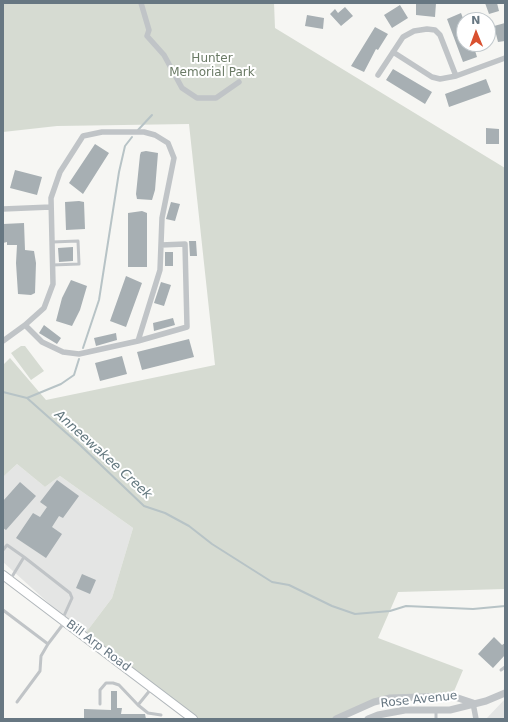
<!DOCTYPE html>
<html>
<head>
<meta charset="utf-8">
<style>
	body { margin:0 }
	#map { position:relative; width:508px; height:722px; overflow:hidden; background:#f6f6f3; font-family:"DejaVu Sans",sans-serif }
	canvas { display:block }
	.frame { position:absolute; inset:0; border:4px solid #677782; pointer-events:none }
	.north { position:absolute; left:456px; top:12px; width:40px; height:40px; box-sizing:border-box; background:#fff; border:1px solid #c2c9cd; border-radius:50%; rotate:359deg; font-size:11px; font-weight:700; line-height:16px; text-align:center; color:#677782 }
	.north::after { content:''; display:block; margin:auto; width:14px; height:18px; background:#d95130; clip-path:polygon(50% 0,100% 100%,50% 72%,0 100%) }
</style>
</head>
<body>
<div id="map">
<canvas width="508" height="722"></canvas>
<div class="frame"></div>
<div class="north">N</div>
</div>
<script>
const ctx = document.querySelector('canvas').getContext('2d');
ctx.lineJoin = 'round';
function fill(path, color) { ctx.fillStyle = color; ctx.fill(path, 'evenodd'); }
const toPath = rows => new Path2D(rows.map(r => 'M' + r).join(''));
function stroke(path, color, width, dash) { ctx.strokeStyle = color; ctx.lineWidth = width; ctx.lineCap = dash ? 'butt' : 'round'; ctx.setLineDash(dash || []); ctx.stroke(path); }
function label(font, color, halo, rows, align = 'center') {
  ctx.font = font + ' "DejaVu Sans",sans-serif'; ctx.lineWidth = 4; ctx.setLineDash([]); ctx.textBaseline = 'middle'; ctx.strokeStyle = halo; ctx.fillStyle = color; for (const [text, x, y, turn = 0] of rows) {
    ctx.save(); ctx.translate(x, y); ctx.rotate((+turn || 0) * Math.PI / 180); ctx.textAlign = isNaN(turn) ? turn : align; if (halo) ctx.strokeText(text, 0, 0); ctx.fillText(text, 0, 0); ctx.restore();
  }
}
const built = toPath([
	[17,464,45,487,60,476,133,528,112,598,84,635,3,562,3,477],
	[505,699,505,719,486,719]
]);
const green = toPath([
	[3,3,274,3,275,28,505,168,505,589,398,592,378,638,463,670,452,696,390,698,336,719,193,719,84,635,112,598,133,528,60,476,45,487,17,464,3,477,3,365,10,358,46,400,215,365,189,124,57,126,3,132],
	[21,346,25,346,44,371,31,380,11,353]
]);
const stream = toPath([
	[138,130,152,115],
	[83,348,99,300,119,172,125,146,132,137],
	[3,392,27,398,81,446,144,506,165,513,189,526,212,544,272,582,289,585,332,606,355,614,390,611,406,606,473,609,505,606],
	[27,398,61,384,74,375,79,359]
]);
const building = toPath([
	[416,3,436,3,435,17,416,15],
	[485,3,497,3,499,11,489,14],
	[400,5,408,18,392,28,384,15],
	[345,7,353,16,341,26,330,14,335,9,338,13],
	[461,13,464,21,464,44,473,44,477,57,463,62,447,19],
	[307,15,324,18,323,29,305,26],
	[505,23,505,41,498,42,494,26],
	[375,27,388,34,378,50,376,49,364,72,351,66],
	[393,69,432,92,425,104,386,80],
	[486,79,491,92,449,107,445,94],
	[486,128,499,129,499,144,486,144],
	[95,144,109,153,83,194,69,183],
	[146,151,158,153,155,190,152,200,137,199,136,194,140,155,141,152],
	[15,170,42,177,37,195,10,188],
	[79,201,84,202,85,229,66,230,65,202],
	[171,202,180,204,175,221,166,219],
	[142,211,147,213,147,267,128,267,128,213],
	[24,223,25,250,34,251,36,263,35,293,31,295,18,294,16,263,17,245,7,245,7,242,3,243,3,224],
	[189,241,196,241,197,256,190,256],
	[73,247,73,261,59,262,58,248],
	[165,252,173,252,173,266,165,266],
	[126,276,142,283,126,327,110,321],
	[71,280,87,286,80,310,72,326,56,321,62,298],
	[161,282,171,285,164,306,154,303],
	[173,318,175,325,154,331,153,323],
	[44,325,61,338,57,344,39,333],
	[116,333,117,340,96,346,94,338],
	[189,339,194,357,142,370,137,352],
	[122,356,127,374,100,381,95,363],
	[57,480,79,496,63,518,59,516,52,527,62,534,46,558,16,538,33,513,40,517,47,507,40,502],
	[20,482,36,496,6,530,3,528,3,501],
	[82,574,96,580,90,594,76,588],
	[494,637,502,645,505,643,505,655,493,668,478,654],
	[111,691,117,691,117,708,122,708,121,714,145,714,146,719,84,719,84,709,111,710]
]);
const service = toPath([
	[52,242,78,241,79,264,52,265],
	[3,550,7,545,24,557,10,580],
	[24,557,70,593,72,598,63,618],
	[3,610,48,644,41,656,40,671,17,702],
	[48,644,64,623],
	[501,670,505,667],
	[151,689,138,705,148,713,161,715],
	[100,704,100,690,106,683,113,683,119,685,138,705],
	[436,710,436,719]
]);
const minor = toPath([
	[141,3,149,30,147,36,164,55,182,88,197,98,216,98,239,82],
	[393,52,432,77,440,79,456,76,505,58],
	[378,75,403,37,414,31,427,29,435,30,440,35,456,76],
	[3,209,51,207],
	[3,341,25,325,44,308,53,284,51,198,60,172,83,136,102,132,144,132,155,135,168,143,174,158,162,218,160,270,138,341,79,354,63,352,42,342,25,325],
	[138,341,187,327,185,244,161,245],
	[473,703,476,719]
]);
const tertiary = toPath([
	[336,719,374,702,390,698,452,696,473,703],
	[368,719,378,715,405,710,450,710,486,701,505,693]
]);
const secondary = toPath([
	[3,575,193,719]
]);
const parkNames = [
	["Hunter",212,59],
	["Memorial Park",212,73]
];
const streetNames = [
	["Bill Arp Road",98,646,37],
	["Rose Avenue",419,700,-6]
];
const waterNames = [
	["Anneewakee Creek",103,455,42]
];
fill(built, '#e4e5e4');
fill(green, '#d6dbd2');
stroke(stream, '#b7c3c6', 2);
fill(building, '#a7afb3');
stroke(secondary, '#b0b6ba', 10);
stroke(service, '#c0c4c7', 3);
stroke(minor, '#c0c4c7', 5.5);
stroke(tertiary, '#c0c4c7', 7);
stroke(secondary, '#fff', 8);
label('12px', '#6a7a65', '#fff', parkNames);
label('12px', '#677782', '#fff', streetNames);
label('italic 13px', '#63787f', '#fff', waterNames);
</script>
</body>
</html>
